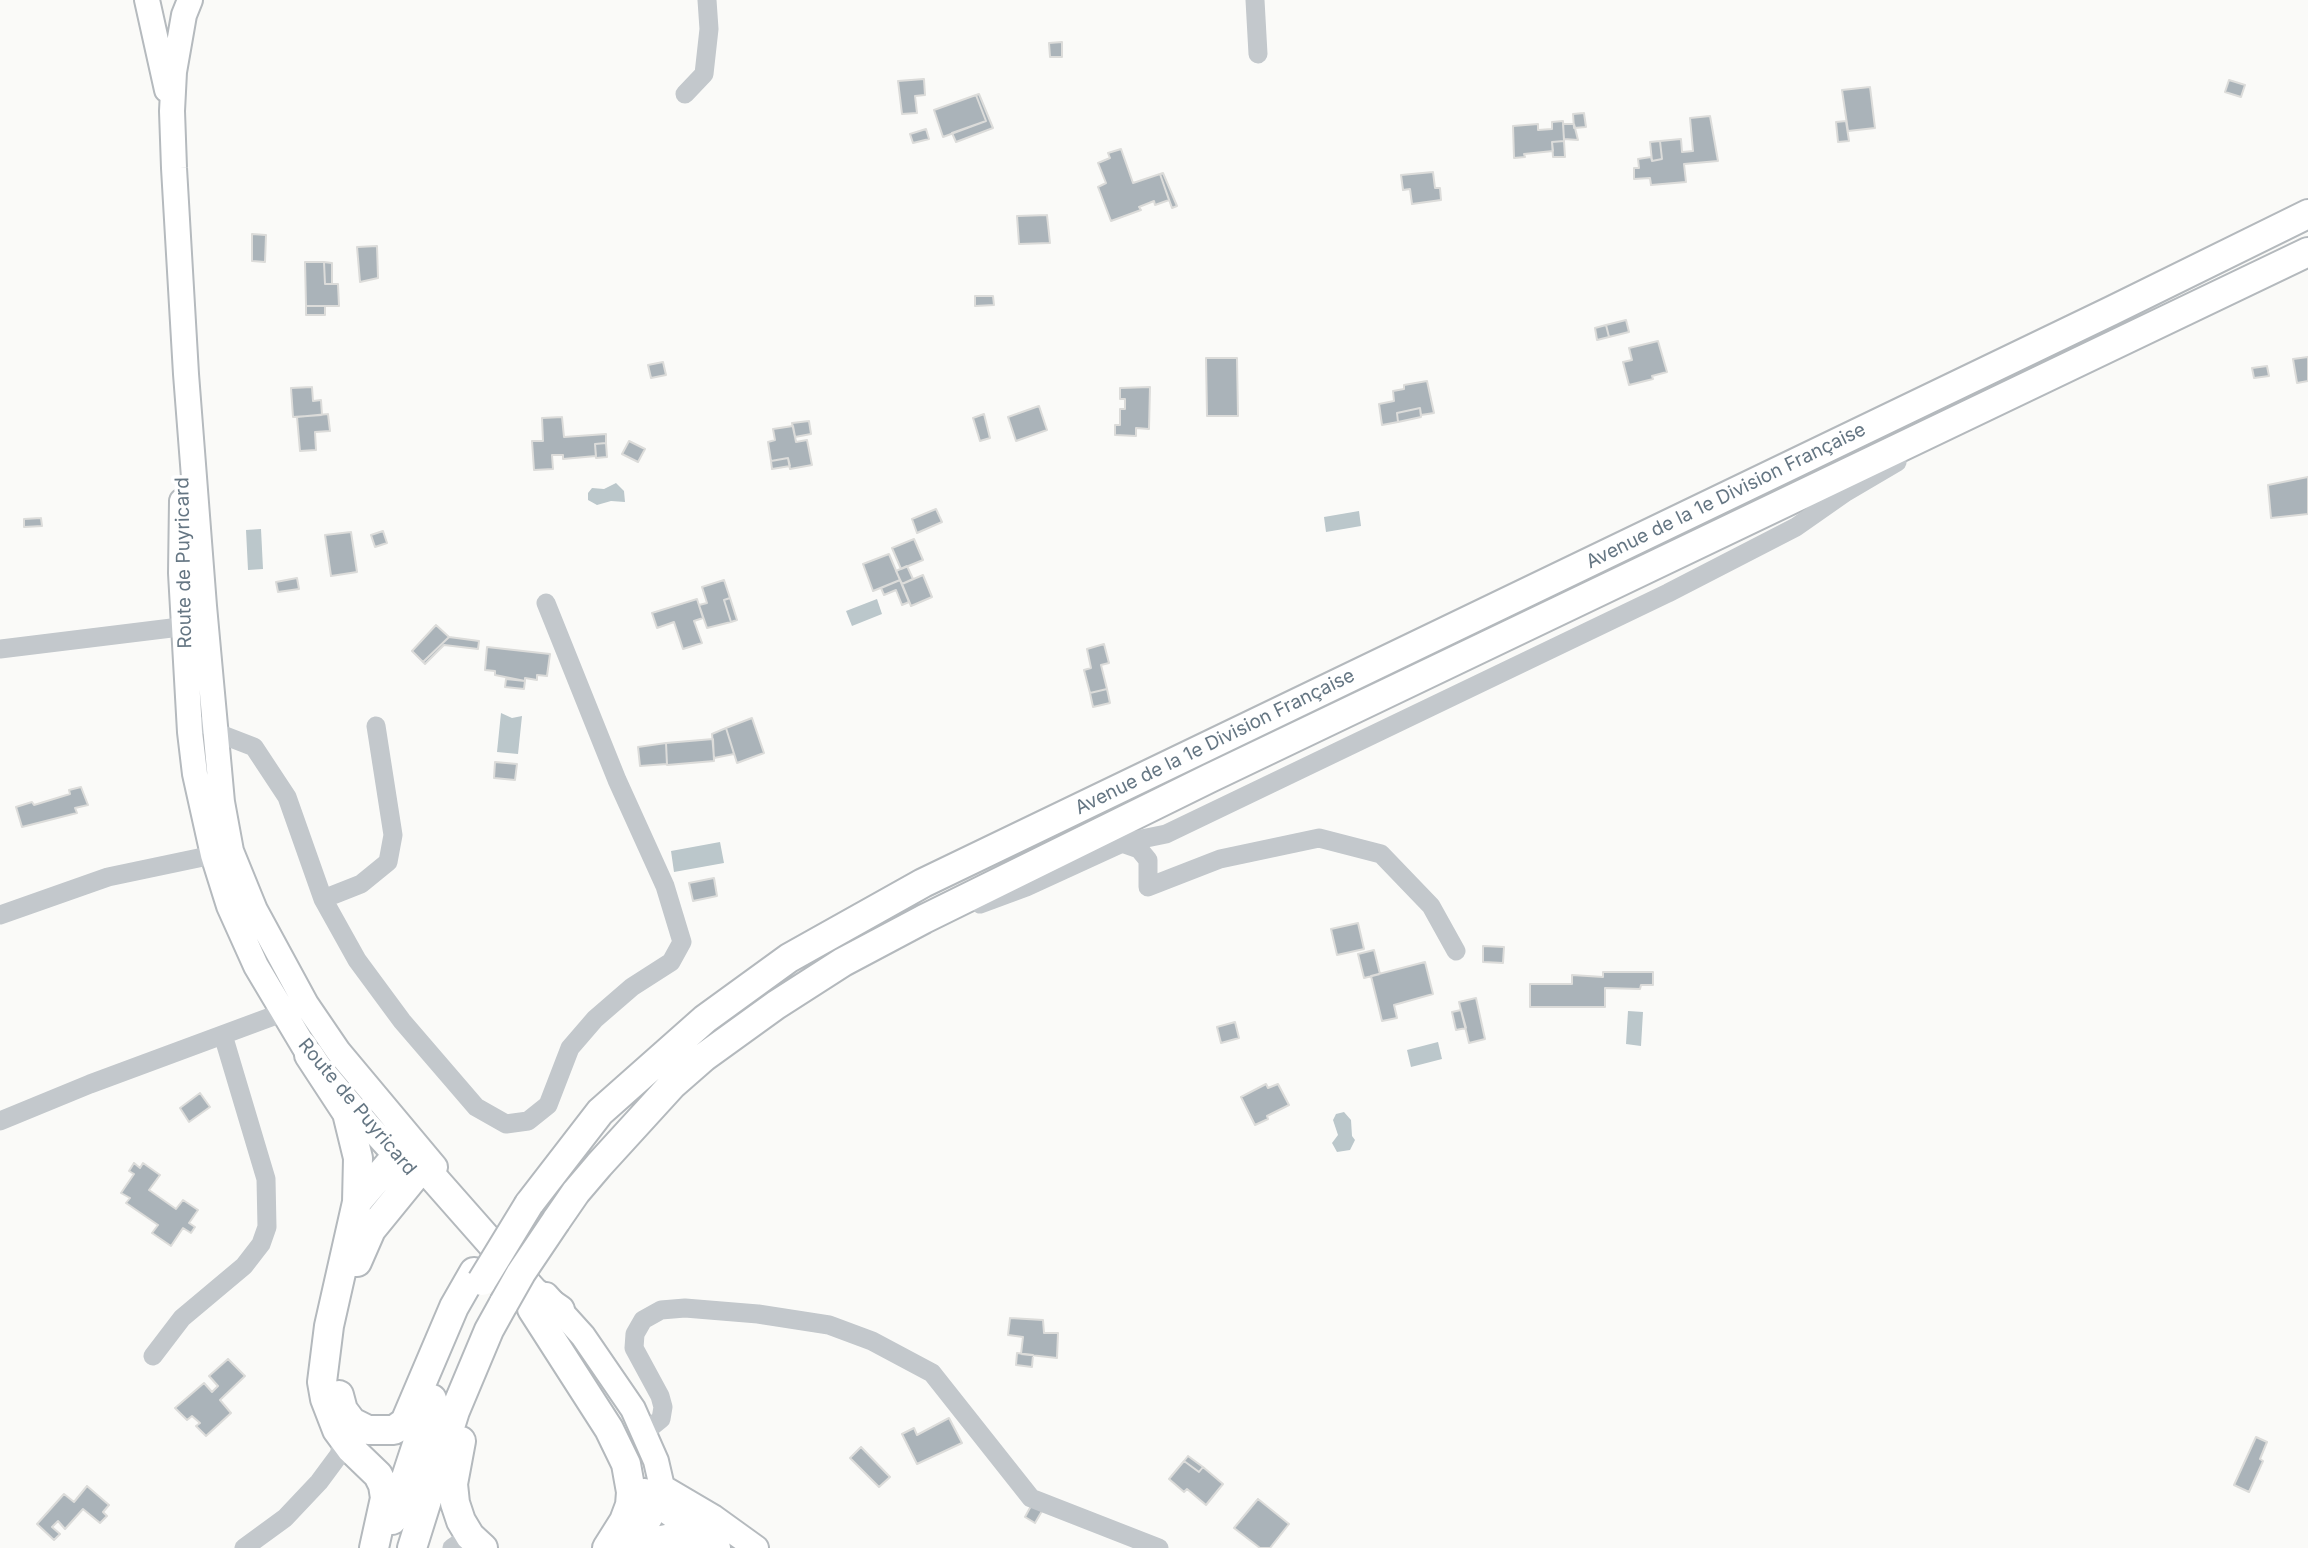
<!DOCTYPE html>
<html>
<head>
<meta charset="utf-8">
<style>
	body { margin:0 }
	canvas { display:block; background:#fafaf8 }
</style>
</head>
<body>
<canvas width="2308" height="1548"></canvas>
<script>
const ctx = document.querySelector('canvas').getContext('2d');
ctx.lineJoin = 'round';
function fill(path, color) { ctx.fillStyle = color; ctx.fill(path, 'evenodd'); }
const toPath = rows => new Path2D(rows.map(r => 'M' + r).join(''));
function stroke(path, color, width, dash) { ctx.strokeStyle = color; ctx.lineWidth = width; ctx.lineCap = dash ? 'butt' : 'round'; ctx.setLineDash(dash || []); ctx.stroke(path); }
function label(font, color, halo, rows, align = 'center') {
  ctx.font = font + ' Inter,sans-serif'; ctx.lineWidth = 7; ctx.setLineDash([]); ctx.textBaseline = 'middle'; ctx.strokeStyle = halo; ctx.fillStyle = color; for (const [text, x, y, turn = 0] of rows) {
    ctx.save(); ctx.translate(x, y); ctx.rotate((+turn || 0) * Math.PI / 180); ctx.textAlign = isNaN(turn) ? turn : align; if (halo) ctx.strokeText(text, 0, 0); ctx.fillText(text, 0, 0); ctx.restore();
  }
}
const water = toPath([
	[616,483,624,491,625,502,611,501,597,505,588,500,588,493,592,488,604,489],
	[1359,511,1361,526,1326,532,1324,517],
	[261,529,263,569,248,570,246,530],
	[877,599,882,614,852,626,846,611],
	[501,713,512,718,522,716,518,754,497,752],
	[720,842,724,863,674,872,671,851],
	[1628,1011,1643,1012,1641,1046,1626,1044],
	[1438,1042,1442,1059,1411,1067,1407,1050],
	[1344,1112,1351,1120,1352,1136,1355,1140,1350,1150,1337,1152,1332,1143,1338,1135,1333,1120,1336,1114]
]);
const building = toPath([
	[1062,42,1062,57,1050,57,1049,43,1062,42],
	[924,79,925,95,915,96,917,113,902,114,898,81,924,79],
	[2229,80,2245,85,2241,97,2225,92,2229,80],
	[1870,87,1875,128,1848,131,1842,90,1870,87],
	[979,94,993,128,956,142,952,133,986,121,976,95,979,94],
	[976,95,986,121,943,137,934,110,976,95],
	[1584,113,1586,127,1574,128,1573,114,1584,113],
	[1710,116,1718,161,1684,164,1686,182,1651,185,1650,178,1634,179,1634,168,1639,168,1638,159,1651,157,1652,161,1662,159,1660,141,1681,139,1682,152,1693,151,1690,118,1710,116],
	[1563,121,1564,141,1552,142,1553,151,1524,154,1525,157,1514,158,1513,126,1538,124,1538,130,1552,129,1552,122,1563,121],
	[1846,121,1849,141,1838,142,1836,122,1846,121],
	[1563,124,1574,124,1578,140,1564,139,1563,124],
	[926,129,929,139,913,143,910,134,926,129],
	[1564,141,1565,157,1553,157,1552,142,1564,141],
	[1660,141,1662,159,1652,161,1650,142,1660,141],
	[1121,149,1133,183,1160,174,1169,200,1155,205,1154,201,1139,207,1141,210,1111,221,1098,187,1106,183,1098,163,1110,158,1108,153,1121,149],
	[1433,172,1435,188,1440,188,1441,200,1412,204,1410,189,1403,190,1401,175,1433,172],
	[1163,173,1177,206,1172,208,1160,174,1163,173],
	[1047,215,1050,243,1019,244,1017,216,1047,215],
	[252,234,266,235,265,262,252,261,252,234],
	[377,246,378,278,360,282,357,247,377,246],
	[305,262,324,262,325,284,338,284,339,306,306,306,305,262],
	[324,262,332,263,332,284,325,284,324,262],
	[975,296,993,296,994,305,975,306,975,296],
	[306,306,325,306,325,315,306,315,306,306],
	[1626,320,1629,332,1609,337,1606,325,1626,320],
	[1606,325,1609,337,1597,340,1595,328,1606,325],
	[1658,341,1667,372,1652,376,1653,379,1629,385,1623,362,1632,360,1629,348,1658,341],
	[2308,357,2308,381,2297,383,2293,359,2308,357],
	[1206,358,1237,358,1238,416,1207,416,1206,358],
	[663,362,666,375,651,378,648,365,663,362],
	[2267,366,2269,376,2254,378,2252,368,2267,366],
	[1427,381,1434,413,1421,415,1420,408,1397,413,1398,422,1382,425,1379,404,1394,401,1393,391,1404,389,1404,385,1427,381],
	[312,387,313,401,321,400,322,415,293,417,291,388,312,387],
	[1150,387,1149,429,1136,428,1136,436,1115,435,1115,425,1120,425,1120,409,1125,409,1125,399,1120,399,1120,388,1150,387],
	[1039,406,1047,430,1016,441,1008,417,1039,406],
	[1420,408,1421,417,1398,422,1397,413,1420,408],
	[328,414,330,431,315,432,316,450,300,451,297,417,328,414],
	[984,414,990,438,980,441,973,418,984,414],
	[562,417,564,437,606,434,606,443,595,444,596,456,563,459,563,455,552,455,553,469,534,470,532,441,543,441,542,418,562,417],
	[809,421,811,434,795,437,792,423,809,421],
	[793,426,796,442,807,440,812,465,790,469,788,458,771,461,768,442,775,440,773,429,793,426],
	[629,441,645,449,638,462,622,454,629,441],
	[606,443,607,457,596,458,595,444,606,443],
	[788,458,790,466,772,469,771,461,788,458],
	[2308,477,2308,514,2271,518,2268,485,2308,477],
	[936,509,942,522,917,533,912,519,936,509],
	[41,518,42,526,24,527,24,519,41,518],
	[383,531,387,543,375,547,371,535,383,531],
	[351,532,357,572,331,576,325,535,351,532],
	[914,539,923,560,901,569,892,548,914,539],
	[889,554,900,580,873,591,863,564,889,554],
	[907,566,913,579,902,584,896,571,907,566],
	[923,575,932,597,911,606,902,584,923,575],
	[297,578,299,589,278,592,276,582,297,578],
	[724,580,730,598,724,600,731,622,707,628,699,605,707,603,702,587,724,580],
	[900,580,909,602,902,605,896,590,884,595,881,588,900,580],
	[730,598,737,620,731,622,724,600,730,598],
	[697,599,703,618,694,621,702,643,683,649,674,622,657,628,652,613,697,599],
	[436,625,449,637,423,662,412,651,436,625],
	[449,637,479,641,478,649,444,645,425,664,423,662,449,637],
	[1104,644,1109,663,1101,665,1107,689,1090,693,1084,670,1091,668,1087,649,1104,644],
	[487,647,550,654,547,676,537,675,537,680,525,678,525,681,495,675,495,671,485,670,487,647],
	[506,679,525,681,524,689,505,687,506,679],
	[1107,689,1110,703,1093,707,1090,693,1107,689],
	[752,718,764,753,737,763,726,728,752,718],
	[726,728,734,754,714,758,712,734,726,728],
	[713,739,714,761,667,765,666,743,713,739],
	[666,743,667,764,640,766,638,747,666,743],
	[495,762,517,764,515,780,494,778,495,762],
	[81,787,88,805,75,808,77,813,22,827,16,807,32,802,34,805,70,794,69,790,81,787],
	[714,878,717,896,693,901,689,883,714,878],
	[1358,923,1364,949,1337,955,1331,929,1358,923],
	[1483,946,1504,947,1503,963,1483,962,1483,946],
	[1374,950,1380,974,1364,978,1358,954,1374,950],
	[1425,962,1433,994,1394,1005,1397,1018,1382,1021,1371,976,1425,962],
	[1603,972,1653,972,1653,985,1641,985,1640,989,1605,988,1605,1007,1530,1007,1530,984,1572,984,1572,975,1603,977,1603,972],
	[1476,998,1485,1039,1469,1043,1459,1002,1476,998],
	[1461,1010,1466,1028,1456,1030,1452,1012,1461,1010],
	[1235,1022,1239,1038,1221,1043,1217,1027,1235,1022],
	[1266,1084,1268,1088,1278,1084,1289,1105,1267,1116,1268,1119,1255,1125,1241,1097,1266,1084],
	[200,1093,210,1107,189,1122,180,1108,200,1093],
	[134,1163,140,1168,143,1163,160,1175,149,1190,176,1209,183,1200,198,1210,189,1223,195,1227,191,1233,183,1228,171,1246,152,1233,158,1225,126,1203,130,1198,121,1193,134,1174,129,1171,134,1163],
	[1010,1318,1043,1320,1044,1333,1058,1333,1057,1358,1021,1354,1023,1337,1008,1335,1010,1318],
	[1017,1353,1033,1355,1032,1367,1016,1365,1017,1353],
	[228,1359,245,1376,220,1400,231,1413,206,1436,196,1426,200,1423,192,1416,187,1420,175,1408,204,1383,212,1392,218,1386,209,1376,228,1359],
	[949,1418,962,1443,917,1464,902,1434,914,1428,917,1435,949,1418],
	[2256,1437,2267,1442,2260,1459,2263,1461,2249,1492,2234,1485,2256,1437],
	[861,1447,890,1477,879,1487,850,1458,861,1447],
	[1188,1456,1203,1467,1199,1472,1184,1461,1188,1456],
	[1184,1461,1199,1472,1203,1467,1223,1484,1206,1505,1187,1489,1184,1492,1169,1479,1184,1461],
	[87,1486,109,1505,103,1512,107,1516,100,1523,83,1509,65,1529,58,1521,52,1527,60,1534,54,1540,37,1524,64,1494,74,1502,87,1486],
	[1258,1499,1289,1524,1270,1548,1260,1548,1234,1528,1258,1499],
	[1032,1504,1042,1511,1035,1523,1025,1517,1032,1504]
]);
const minor = toPath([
	[1255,0,1258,54],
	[685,94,704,74,709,29,707,0],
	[0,649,196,625],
	[207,725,223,735,254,747,287,797,323,899,357,960,402,1021,476,1107,506,1124,528,1121,548,1105,570,1048,595,1019,632,987,671,962,682,942,665,886,617,780,546,603],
	[1122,843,1139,849,1148,860,1148,887,1220,859,1319,838,1381,854,1431,906,1456,951],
	[323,899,361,884,388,862,393,835,376,726],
	[980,904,1026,887,1122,843,1166,834,1668,593,1796,527,1846,492,1897,462],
	[0,915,108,877,227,852],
	[0,1121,90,1084,295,1008],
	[153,1356,182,1318,244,1266,261,1244,267,1227,266,1179,223,1035],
	[645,1432,661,1419,663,1407,660,1396,634,1348,635,1334,643,1320,661,1310,685,1308,758,1314,829,1325,872,1341,932,1373,1031,1498,1159,1548],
	[244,1548,285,1518,319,1482,339,1455,345,1431],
	[452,1548,470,1536]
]);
const major = toPath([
	[147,0,167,90],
	[190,0,184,15,174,72,172,111,174,168,186,374,204,606,222,802,231,851,255,910,306,1004,338,1051,435,1167],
	[182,501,181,573,190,732,195,774,213,855,229,906,256,966,309,1055,367,1124,408,1169],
	[546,1295,583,1336,633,1409,656,1461,662,1487,650,1518,630,1548],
	[662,1487,713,1517,756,1548],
	[644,1491,655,1503,718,1548],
	[637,1548,656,1539,671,1536,685,1537,703,1542]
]);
const highway = toPath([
	[309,1055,347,1113,358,1158,357,1202,329,1326,322,1382,325,1399,337,1430,351,1449,378,1475,383,1485,385,1498,374,1548],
	[357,1202,397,1155,404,1154,415,1157,534,1292,560,1310],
	[529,1204,600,1112,705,1019,789,958,923,883,2111,311,2308,214],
	[556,1221,576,1192,599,1165,672,1085,704,1057,776,1005,843,962,924,919,1210,778,2308,252],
	[357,1262,371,1230,415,1176],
	[532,1309,609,1429,626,1464,631,1492,630,1505,624,1521,607,1548],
	[339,1395,343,1410,352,1422,368,1430,394,1430,405,1422,454,1307,474,1272],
	[461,1441,453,1484,455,1503,461,1521,470,1536,483,1548],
	[392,1520,432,1399],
	[412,1548,455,1411,489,1330,504,1303]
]);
const highwayBridge = toPath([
	[482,1281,529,1204],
	[504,1303,521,1273,556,1221]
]);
const streetNames = [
	["Avenue de la 1e Division Française",1726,496,-26],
	["Route de Puyricard",184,563,-91],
	["Avenue de la 1e Division Française",1215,742,-26],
	["Route de Puyricard",357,1107,50]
];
fill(water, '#bbc7cb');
fill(building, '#aab3b9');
stroke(building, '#dcdcda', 2);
stroke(major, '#b5babe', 28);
stroke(highway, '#b4b9bd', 32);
stroke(minor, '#c3c8cc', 19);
stroke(major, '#fff', 24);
stroke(highway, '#fff', 28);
stroke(highwayBridge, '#b4b9bd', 32, []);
stroke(highwayBridge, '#fff', 28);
label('19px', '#657683', '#fff', streetNames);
</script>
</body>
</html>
